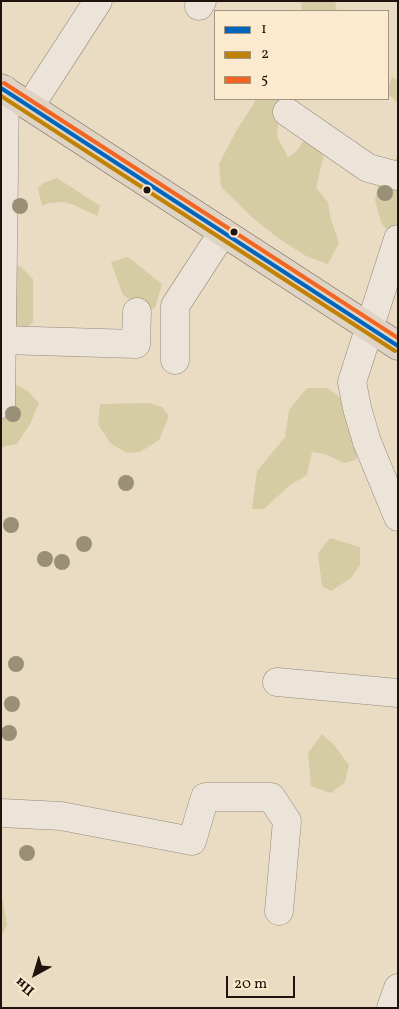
<!DOCTYPE html>
<html>
<head>
<meta charset="utf-8">
<style>
	body { margin:0 }
	#map { position:relative; width:399px; height:1009px; overflow:hidden; background:#eadbc3; font-family:Vollkorn,serif }
	canvas { display:block }
	.frame { position:absolute; inset:0; border:2px solid #1e140d; pointer-events:none }
	.legend { position:absolute; left:214px; top:10px; width:175px; height:90px; box-sizing:border-box; background:#fbeace; border:1px solid #a39481; margin:0; padding:6px 9px; list-style:none; font-size:15px; color:#1e140d }
	.legend li { display:flex; align-items:center; gap:10px; height:25px }
	.legend b { width:25px; border:1px solid #a39481 }
	.north { position:absolute; left:10px; top:949px; width:50px; height:50px; -webkit-text-stroke:4px #fbeace; paint-order:stroke; rotate:219deg; font-size:14px; font-weight:700; line-height:20px; text-align:center; color:#1e140d }
	.north::after { content:''; display:block; margin:auto; width:18px; height:22px; background:#1e140d; clip-path:polygon(50% 0,100% 100%,50% 72%,0 100%) }
	.scale { position:absolute; left:226px; top:976px; width:69px; height:22px; box-sizing:border-box; border:2px solid #1e140d; border-top:0; padding-left:6px; font-size:15px; line-height:18px; white-space:nowrap; color:#1e140d; -webkit-text-stroke:4px #fbeace; paint-order:stroke }
</style>
</head>
<body>
<div id="map">
<canvas width="399" height="1009"></canvas>
<div class="frame"></div>
<ul class="legend">
<li><b style="height:6px;background:#0065bd"></b>1</li>
<li><b style="height:6px;background:#c18203"></b>2</li>
<li><b style="height:6px;background:#f26522"></b>5</li>
</ul>
<div class="north">Пн</div>
<div class="scale">20 m</div>
</div>
<script>
const ctx = document.querySelector('canvas').getContext('2d');
ctx.lineJoin = 'round';
function fill(path, color) { ctx.fillStyle = color; ctx.fill(path, 'evenodd'); }
const toPath = rows => new Path2D(rows.map(r => 'M' + r).join(''));
function stroke(path, color, width, dash) { ctx.strokeStyle = color; ctx.lineWidth = width; ctx.lineCap = dash ? 'butt' : 'round'; ctx.setLineDash(dash || []); ctx.stroke(path); }
const green = toPath([
	[301,1,335,1,337,11,302,11],
	[392,77,398,80,398,103,388,94,388,89],
	[256,99,277,99,280,106,277,137,288,157,296,152,307,136,324,154,316,188,328,202,330,216,339,243,328,264,306,256,278,238,253,218,221,187,219,164,236,131,253,105],
	[398,156,398,230,393,239,381,222,375,200,379,182],
	[57,178,100,206,97,216,74,205,64,202,49,203,42,206,38,189,39,187,43,183],
	[128,257,162,284,155,308,146,311,123,295,111,262],
	[20,266,33,279,33,322,17,336,5,268],
	[15,384,28,391,39,403,30,424,17,444,2,447,1,445,1,391],
	[307,388,328,388,350,406,361,439,356,460,344,463,325,454,312,452,307,475,290,485,264,509,252,509,257,471,285,437,289,410],
	[149,403,162,407,169,416,159,440,140,452,127,453,110,443,98,424,100,404],
	[330,538,360,547,360,565,351,578,331,591,322,586,318,553],
	[322,734,335,746,349,765,345,782,331,793,311,786,308,753],
	[1,892,7,925,1,937]
]);
const minor = toPath([
	[199,6,202,1],
	[30,106,98,1],
	[287,112,368,168,398,176],
	[398,239,352,382,357,408,367,442,398,517],
	[2,340,136,344,137,312],
	[175,360,175,306,223,232],
	[1,404,5,90],
	[277,682,398,693],
	[1,813,61,816,192,841,205,797,271,797,287,821,279,911],
	[391,1008,398,988]
]);
const major = toPath([
	[1,88,398,346]
]);
const bus1 = toPath([
	[1,88,398,346]
]);
const bus2 = toPath([
	[1,96,395,351]
]);
const bus3 = toPath([
	[4,83,398,338]
]);
const trees = [
	[385,193],
	[20,206],
	[13,414],
	[126,483],
	[11,525],
	[84,544],
	[45,559],
	[62,562],
	[16,664],
	[12,704],
	[9,733],
	[27,853]
];
const markers = [
	[147,190,4.5,"#1e140d"],
	[234,232,4.5,"#1e140d"]
];
fill(green, '#d5cca3');
stroke(minor, '#93897c', 29);
stroke(major, '#766e62', 29);
stroke(minor, '#ece4d9', 28);
stroke(major, '#dfd4c4', 28);
stroke(bus1, '#0065bd', 4);
stroke(bus2, '#c18203', 4);
stroke(bus3, '#f26522', 4);
ctx.fillStyle = '#9a8f77';
for (const [x, y] of trees) { ctx.beginPath(); ctx.arc(x, y, 8, 0, 2 * Math.PI); ctx.fill(); }
for (const [x, y, r, color] of markers) { const dot = new Path2D(); dot.arc(x, y, r, 0, 2 * Math.PI); ctx.fillStyle = color; ctx.fill(dot); stroke(dot, '#fbeace', 2); }
</script>
</body>
</html>
